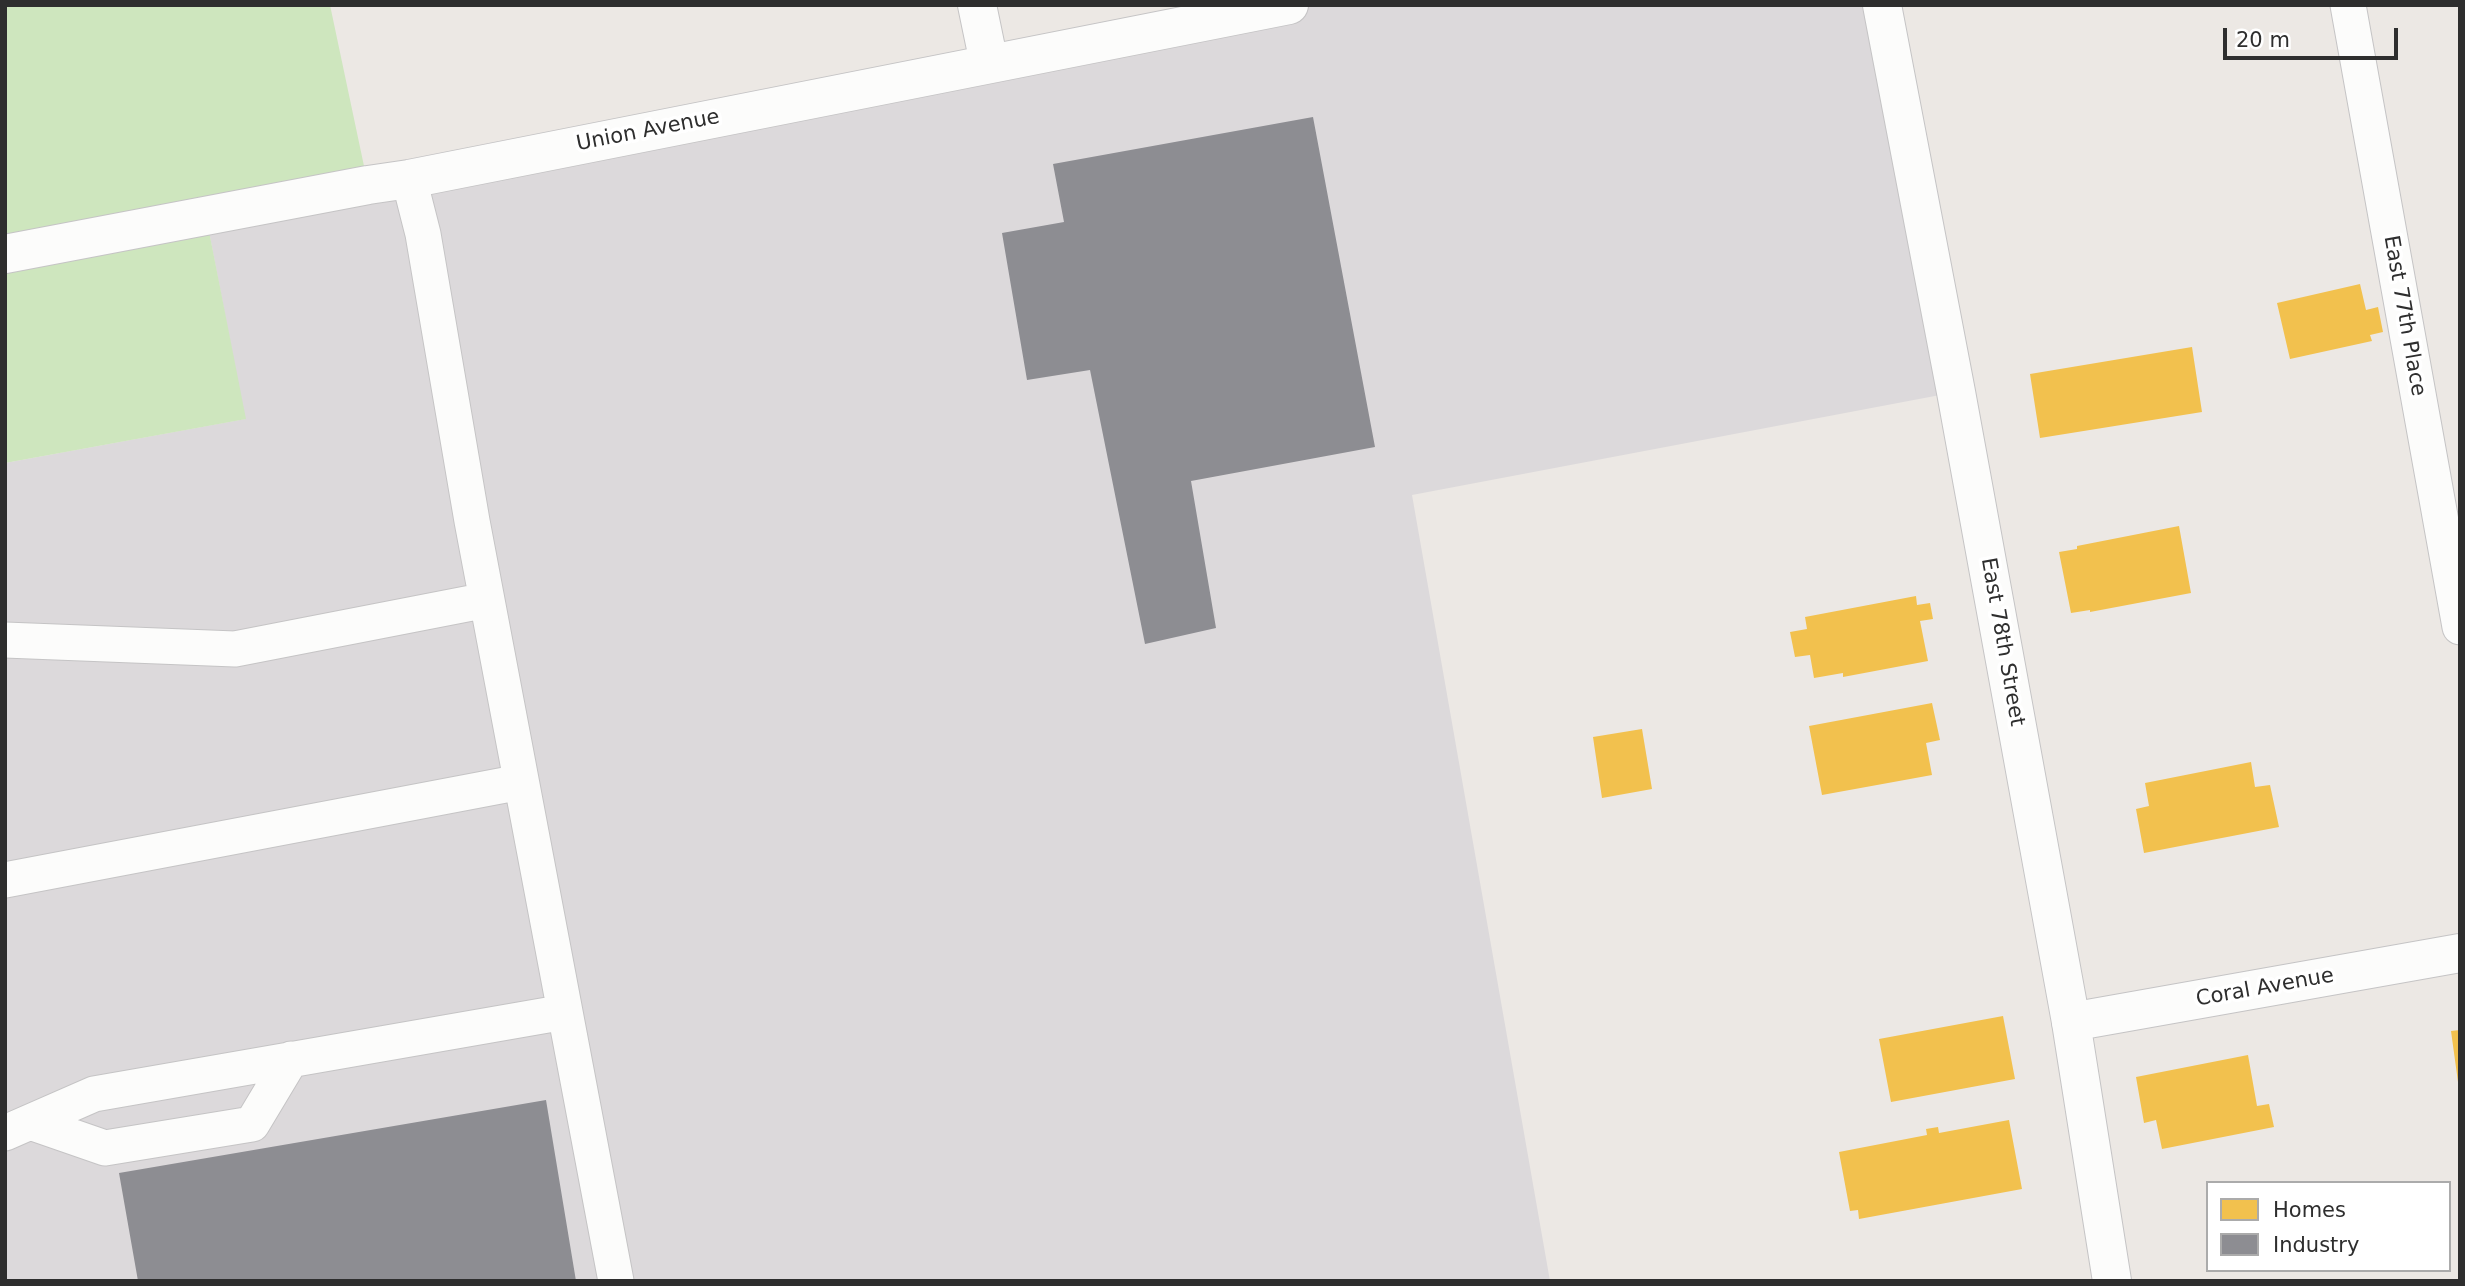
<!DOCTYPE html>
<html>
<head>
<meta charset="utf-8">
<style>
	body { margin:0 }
	#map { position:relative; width:2465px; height:1286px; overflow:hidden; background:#ece8e4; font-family:"DejaVu Sans",sans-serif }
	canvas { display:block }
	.frame { position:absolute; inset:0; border:7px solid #2e2e2e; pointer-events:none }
	.legend { position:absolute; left:2206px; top:1181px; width:245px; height:91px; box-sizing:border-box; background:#fff; border:2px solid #ababab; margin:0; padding:9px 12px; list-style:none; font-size:21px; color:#2e2e2e }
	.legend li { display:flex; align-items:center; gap:14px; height:35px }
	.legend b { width:35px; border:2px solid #ababab }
	.scale { position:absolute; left:2223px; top:28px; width:175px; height:32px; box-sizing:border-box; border:4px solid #2e2e2e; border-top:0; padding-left:9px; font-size:21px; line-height:24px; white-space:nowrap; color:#2e2e2e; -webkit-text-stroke:5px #fff; paint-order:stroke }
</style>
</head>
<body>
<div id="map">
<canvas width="2465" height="1286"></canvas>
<div class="frame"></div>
<ul class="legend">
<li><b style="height:19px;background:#f2c14e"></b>Homes</li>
<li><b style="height:19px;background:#8d8d92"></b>Industry</li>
</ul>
<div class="scale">20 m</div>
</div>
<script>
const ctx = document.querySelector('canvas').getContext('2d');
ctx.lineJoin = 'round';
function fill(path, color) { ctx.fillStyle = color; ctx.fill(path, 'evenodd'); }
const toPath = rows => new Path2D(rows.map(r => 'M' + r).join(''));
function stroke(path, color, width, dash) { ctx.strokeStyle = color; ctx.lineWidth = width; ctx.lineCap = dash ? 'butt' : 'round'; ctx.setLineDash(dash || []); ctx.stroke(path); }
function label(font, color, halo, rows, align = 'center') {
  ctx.font = font + ' "DejaVu Sans",sans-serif'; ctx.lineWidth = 7; ctx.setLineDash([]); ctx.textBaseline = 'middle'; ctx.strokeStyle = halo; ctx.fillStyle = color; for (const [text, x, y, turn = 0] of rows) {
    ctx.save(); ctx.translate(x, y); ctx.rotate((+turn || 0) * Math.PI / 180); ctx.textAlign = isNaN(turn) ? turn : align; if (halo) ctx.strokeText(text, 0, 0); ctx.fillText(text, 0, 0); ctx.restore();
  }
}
const industrial = toPath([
	[1289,5,1882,5,1956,392,1412,495,1550,1281,5,1281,5,463,245,419,206,216]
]);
const green = toPath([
	[5,5,330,5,368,185,206,216,246,419,5,463]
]);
const homes = toPath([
	[2360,284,2366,310,2378,307,2383,332,2370,335,2372,341,2290,359,2277,303],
	[2192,347,2202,412,2040,438,2030,374],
	[2179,526,2191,593,2090,612,2090,610,2071,613,2059,552,2077,549,2077,546],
	[1916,596,1917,605,1930,603,1933,619,1920,621,1928,661,1843,677,1843,673,1814,678,1810,655,1795,657,1790,632,1807,629,1805,617],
	[1932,703,1940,740,1926,743,1932,775,1822,795,1809,726],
	[1642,729,1652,789,1602,798,1593,737],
	[2251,762,2255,787,2270,785,2279,827,2144,853,2136,809,2149,806,2145,783],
	[2003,1016,2015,1079,1891,1102,1879,1039],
	[2460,1030,2460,1082,2458,1082,2451,1031],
	[2248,1055,2257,1106,2269,1104,2274,1127,2162,1149,2156,1120,2144,1123,2136,1077],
	[2009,1120,2022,1189,1859,1219,1858,1210,1850,1211,1839,1152,1927,1135,1926,1129,1938,1127,1939,1133]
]);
const industry = toPath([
	[1313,117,1375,447,1191,481,1216,628,1145,644,1090,370,1027,380,1002,233,1064,222,1053,164],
	[546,1100,576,1281,138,1281,119,1173]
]);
const lane = toPath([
	[2348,5,2460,627],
	[409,179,423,234,472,521,616,1281],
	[5,640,235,649,487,600],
	[5,880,521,782],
	[30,1122,105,1148,252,1124,291,1059],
	[5,1133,94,1094,565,1012]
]);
const street = toPath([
	[977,5,989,63],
	[2071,1022,2460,953]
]);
const secondary = toPath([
	[1882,5,1956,392,2071,1022,2112,1281],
	[5,254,368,185,409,179,1289,5]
]);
const streetNames = [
	["Union Avenue",648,131,-11],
	["East 77th Place",2404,316,80],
	["East 78th Street",2002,642,80],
	["Coral Avenue",2265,988,-10]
];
fill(industrial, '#dcd9db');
fill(green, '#cee6be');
fill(homes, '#f2c14e');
fill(industry, '#8d8d92');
stroke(lane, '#c5c4c5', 37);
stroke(street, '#c5c4c5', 40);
stroke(secondary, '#c5c4c5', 40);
stroke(lane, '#fcfcfb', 35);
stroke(street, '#fcfcfb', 38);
stroke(secondary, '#fcfcfb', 38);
label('21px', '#2e2e2e', '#fff', streetNames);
</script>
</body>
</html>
